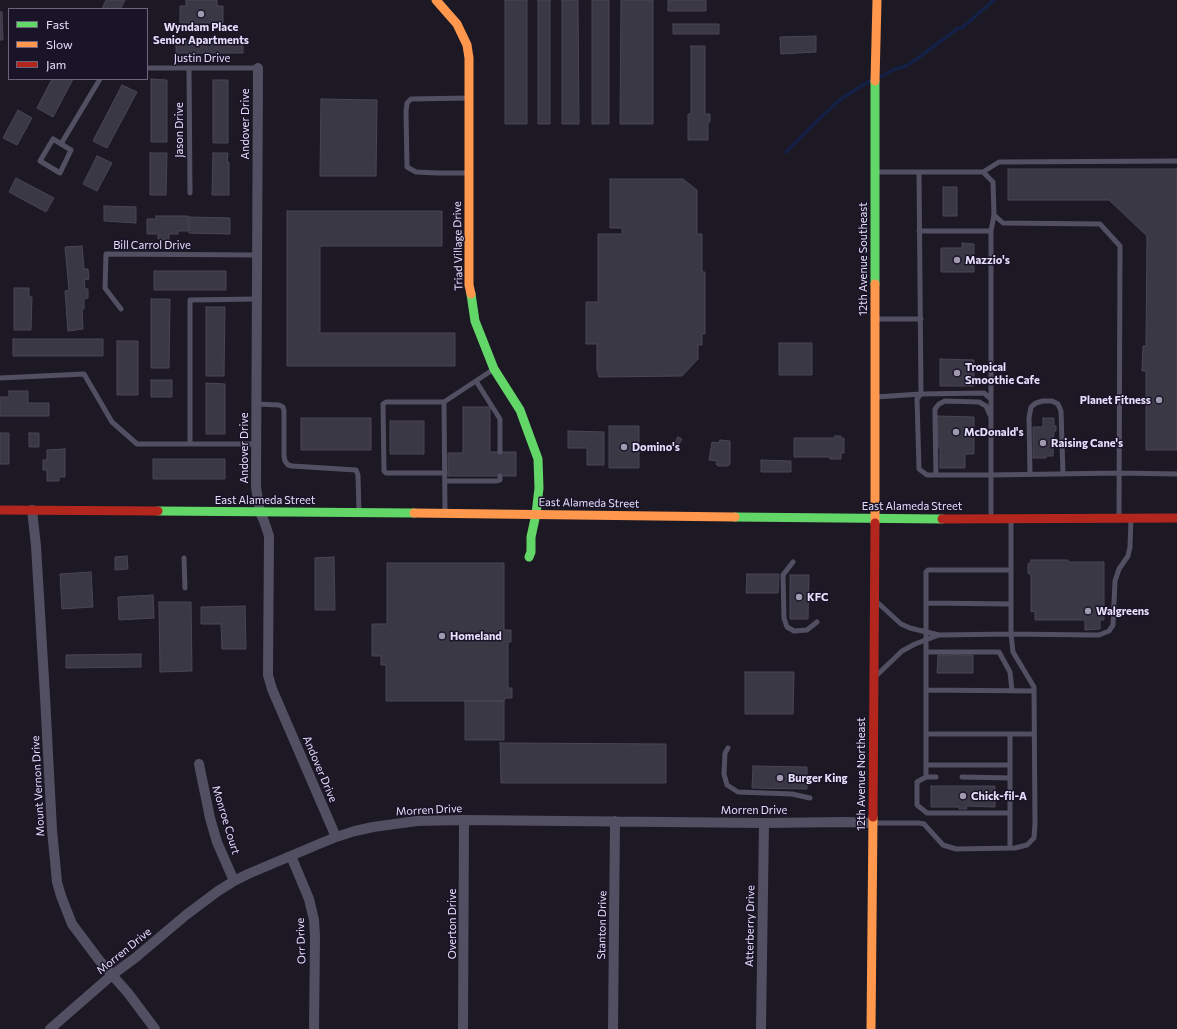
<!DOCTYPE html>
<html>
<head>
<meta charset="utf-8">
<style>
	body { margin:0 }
	#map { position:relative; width:1177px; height:1029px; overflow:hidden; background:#1c1924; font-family:Commissioner,sans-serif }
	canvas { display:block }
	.legend { position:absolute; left:8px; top:8px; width:140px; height:72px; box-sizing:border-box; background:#1a1429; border:1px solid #6c657d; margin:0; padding:5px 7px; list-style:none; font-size:12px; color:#e6dffc }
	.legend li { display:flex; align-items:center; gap:8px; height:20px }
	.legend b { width:20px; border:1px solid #6c657d }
</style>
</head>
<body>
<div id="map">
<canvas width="1177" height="1029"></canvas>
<ul class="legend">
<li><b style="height:5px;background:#63d668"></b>Fast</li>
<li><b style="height:5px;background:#ff974d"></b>Slow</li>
<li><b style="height:5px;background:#b3261e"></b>Jam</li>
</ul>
</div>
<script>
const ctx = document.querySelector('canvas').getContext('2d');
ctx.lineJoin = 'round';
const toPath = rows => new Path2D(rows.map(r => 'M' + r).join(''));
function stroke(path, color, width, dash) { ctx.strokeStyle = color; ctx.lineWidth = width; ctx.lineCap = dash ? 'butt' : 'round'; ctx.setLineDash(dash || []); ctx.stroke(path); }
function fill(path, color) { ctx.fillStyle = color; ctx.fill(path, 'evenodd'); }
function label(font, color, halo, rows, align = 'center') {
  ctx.font = font + ' Commissioner,sans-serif'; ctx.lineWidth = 3; ctx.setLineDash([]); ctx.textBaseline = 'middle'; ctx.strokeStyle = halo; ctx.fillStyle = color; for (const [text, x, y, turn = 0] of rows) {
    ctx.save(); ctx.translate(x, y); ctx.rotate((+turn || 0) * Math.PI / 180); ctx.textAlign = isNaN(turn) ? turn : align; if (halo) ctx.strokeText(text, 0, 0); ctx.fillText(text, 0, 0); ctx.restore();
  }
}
const stream = toPath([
	[880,77,895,69,906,66,918,58,957,29,963,27,994,0],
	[786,152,820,118,842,98,870,81]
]);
const building = toPath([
	[106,0,125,0,121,8,123,9,102,9,106,0],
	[186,0,217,0,217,6,223,6,223,23,180,23,180,6,186,6,186,0],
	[505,0,527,0,527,124,505,124,505,0],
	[538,0,550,0,550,124,538,124,538,0],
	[562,0,578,0,579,124,562,124,562,0],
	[592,0,609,0,609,124,592,124,592,0],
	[621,0,653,0,653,124,620,124,621,0],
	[668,0,706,0,706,11,668,11,668,0],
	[0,12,2,12,3,40,0,40,0,12],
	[673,24,719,24,719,34,673,34,673,24],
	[816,36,816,52,781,54,780,37,816,36],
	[176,40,243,40,243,53,176,53,176,40],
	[691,46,705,46,705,114,710,114,710,122,708,122,708,140,688,140,688,114,691,114,691,46],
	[52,79,73,79,53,117,37,108,52,79],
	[151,79,167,80,167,142,151,142,151,79],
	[213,80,228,80,228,143,213,143,213,80],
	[122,85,137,92,107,148,93,141,122,85],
	[321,99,377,100,376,176,320,176,321,99],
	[18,110,32,118,17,145,3,138,18,110],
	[150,153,167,153,166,195,150,195,150,153],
	[213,153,228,153,227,162,229,162,229,195,212,195,213,153],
	[97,156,112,163,97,191,83,184,97,156],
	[1008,169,1177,169,1177,450,1146,450,1146,371,1142,371,1143,346,1146,346,1147,236,1109,200,1008,200,1008,169],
	[16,178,54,198,46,212,9,192,16,178],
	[610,179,683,179,697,190,697,234,702,234,702,272,705,272,705,334,702,334,702,345,698,345,698,359,682,376,599,377,597,370,597,344,586,344,586,302,598,302,598,234,622,234,622,228,610,228,610,179],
	[943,187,957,187,957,216,943,216,943,187],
	[104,206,136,207,136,223,104,221,104,206],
	[287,211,442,211,442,246,320,246,320,333,455,333,455,366,287,366,287,211],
	[156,216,188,216,188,231,178,231,178,234,169,234,169,240,158,239,158,234,147,234,147,219,156,219,156,216],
	[189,217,230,218,230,234,189,233,189,217],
	[962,243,974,244,974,272,941,272,941,248,962,248,962,243],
	[82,246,84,269,88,269,89,279,84,280,85,289,88,289,88,298,84,299,84,309,82,309,83,329,68,331,65,291,69,290,65,247,82,246],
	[154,271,226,271,226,290,154,290,154,271],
	[14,288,29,288,29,297,32,297,31,330,14,330,14,288],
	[151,299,170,299,169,368,151,368,151,299],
	[206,307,225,307,224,376,206,376,206,307],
	[13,339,103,339,103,356,13,356,13,339],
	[117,341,138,341,138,395,117,395,117,341],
	[779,343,812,343,812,375,779,375,779,343],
	[940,359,974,360,974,386,940,386,940,359],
	[151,380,172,380,172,397,151,397,151,380],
	[206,383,225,384,225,434,206,434,206,383],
	[9,391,28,391,28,403,49,403,49,416,0,416,0,397,9,397,9,391],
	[463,407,490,407,490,452,516,452,516,476,448,476,448,453,463,453,463,407],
	[937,416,974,417,974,454,965,454,965,468,940,468,940,448,937,448,937,416],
	[301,418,371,418,371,450,301,450,301,418],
	[1043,418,1054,418,1054,426,1056,426,1056,431,1054,431,1053,456,1046,456,1046,458,1033,458,1033,427,1043,427,1043,418],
	[390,421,424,421,424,454,390,454,390,421],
	[609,426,639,426,639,468,609,468,609,426],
	[568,431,604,432,604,465,587,465,587,448,568,448,568,431],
	[0,433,9,433,9,464,0,464,0,433],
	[29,433,39,433,39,447,29,447,29,433],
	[835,436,841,436,841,439,844,438,844,453,841,453,841,459,830,459,829,457,794,457,794,438,835,438,835,436],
	[678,437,682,439,676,449,672,447,678,437],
	[720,440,730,441,730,464,728,466,718,466,716,464,717,461,709,460,712,442,718,443,720,440],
	[65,449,65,477,59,477,59,481,47,481,47,470,43,470,43,460,47,460,47,450,65,449],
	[153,459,225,459,225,479,153,479,153,459],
	[761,460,791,461,791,472,761,472,761,460],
	[127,556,128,569,115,570,115,557,127,556],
	[334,557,335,610,315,610,315,558,334,557],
	[1031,560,1068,560,1068,562,1104,562,1104,620,1100,620,1100,629,1085,630,1085,620,1035,620,1035,611,1031,612,1031,575,1028,573,1028,564,1031,562,1031,560],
	[387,563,504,563,504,630,511,630,511,642,508,642,508,688,512,688,512,698,505,698,504,701,386,701,386,665,381,665,381,656,372,656,372,624,387,624,387,563],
	[91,572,93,607,62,609,60,574,91,572],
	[747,574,779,574,778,593,746,593,747,574],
	[790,575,809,575,808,619,790,619,790,575],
	[153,595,154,618,119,620,118,597,153,595],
	[159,602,191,602,192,671,160,672,159,602],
	[245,606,246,649,222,649,221,624,201,624,201,607,245,606],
	[952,653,958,653,958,655,973,655,973,673,937,673,938,655,952,655,952,653],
	[141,654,141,667,66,668,66,655,141,654],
	[745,672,794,672,793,714,745,714,745,672],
	[465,701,504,701,504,740,465,740,465,701],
	[500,743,666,744,666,783,501,783,500,743],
	[753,766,807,767,807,789,752,788,753,766],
	[931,786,995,786,995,807,966,806,967,809,959,809,959,807,931,807,931,786]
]);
const lane = toPath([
	[147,68,258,68],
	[189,68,190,193],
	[53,139,71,150,60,173,40,161,53,139],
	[61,144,100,79],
	[876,172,983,172,993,182,994,215,1003,223,1100,224,1120,246,1119,517],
	[983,172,999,162,1177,161],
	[468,173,437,173,416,172,407,167,406,111,407,103,411,99,469,98],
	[919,231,991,231],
	[121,309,105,288,106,254,258,255],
	[876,319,921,319],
	[0,378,84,374,112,422,137,444,256,444],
	[476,381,500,419,500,452],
	[876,397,921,394,919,172],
	[991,399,991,231,994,215],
	[444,402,386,402,383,404,384,471,386,473,445,473],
	[256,404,279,405,283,407,284,411,284,456,285,461,288,465,292,466,356,470,358,475,359,512],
	[190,444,190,300,257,299],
	[1030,474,1029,418,1031,407,1036,403,1043,401,1052,401,1058,404,1061,411,1063,474],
	[936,475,935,417,935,409,939,404,945,401,979,402,986,406,990,415],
	[445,481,497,481,500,480,500,476],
	[445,513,444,402,494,369],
	[991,517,991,399,984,393,921,394,917,399,919,469,927,475,991,475,1119,473,1177,474],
	[184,558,185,588],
	[793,562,783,575,784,618,787,627,794,631,807,630,817,622],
	[1011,570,928,570,926,572,926,690,1034,691],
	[926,603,1011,604],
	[939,635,1011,634,1011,519],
	[926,652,999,652,1010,672,1012,691],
	[877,675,902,651,915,644,939,635,910,628,901,624,877,602],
	[926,690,926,734,1034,734],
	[926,734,926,765,1010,765],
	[1010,734,1010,848],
	[728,748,725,753,724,774,727,785,738,792,792,794,810,798],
	[926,765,926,777],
	[936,777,926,777,917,782,917,805,927,813,1010,813],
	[962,777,1010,778],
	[874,823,919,823,924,824,943,845,956,849,1015,848,1027,845,1034,838,1035,824,1034,687,1013,652,1011,634,1090,635,1099,635,1109,631,1113,625,1115,581,1119,569,1128,556,1130,547,1131,518]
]);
const street = toPath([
	[258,68,256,487,260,512,264,521,269,536,268,675,272,689,336,837],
	[32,510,36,546,45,696,52,830,57,882,61,896,72,924,99,960,128,993,155,1029],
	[199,764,210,818,217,842,234,881],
	[291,856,309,899,314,920,315,936,314,1029],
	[50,1029,112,975,135,958,186,915,218,891,234,881,248,874,319,844,336,837,355,831,373,827,417,821,464,820,764,823,845,822,873,823],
	[463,1029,464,820],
	[613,1029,615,821],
	[761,1029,764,823]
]);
const fast = toPath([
	[875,284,875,81],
	[471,294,475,321,494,369,520,410,538,459,539,488,536,514,531,537,531,552,529,557],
	[158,511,414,513],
	[735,517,942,519]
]);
const slow = toPath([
	[436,0,457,24,467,45,469,58,469,285,471,294],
	[875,81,877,0],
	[414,513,735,517],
	[875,523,875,284],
	[871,1029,873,817]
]);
const jam = toPath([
	[0,510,158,511],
	[942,519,1177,518],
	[873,817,875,523]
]);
const markers = [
	[201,14,4,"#9f9ab0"],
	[957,260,4,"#9f9ab0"],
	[957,373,4,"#9f9ab0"],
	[1159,400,4,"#9f9ab0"],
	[956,432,4,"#9f9ab0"],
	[1043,443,4,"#9f9ab0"],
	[624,447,4,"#9f9ab0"],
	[799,597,4,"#9f9ab0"],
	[1088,611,4,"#9f9ab0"],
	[442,636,4,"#9f9ab0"],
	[780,778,4,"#9f9ab0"],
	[963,796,4,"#9f9ab0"]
];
const poiNames = [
	["Wyndam Place",201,27,"center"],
	["Senior Apartments",201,40,"center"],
	["Mazzio's",965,260],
	["Tropical",965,367],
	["Smoothie Cafe",965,380],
	["Planet Fitness",1151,400,"right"],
	["McDonald's",964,432],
	["Raising Cane's",1051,443],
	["Domino's",632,447],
	["KFC",807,597],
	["Walgreens",1096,611],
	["Homeland",450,636],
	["Burger King",788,778],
	["Chick-fil-A",971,796]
];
const streetNames = [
	["Justin Drive",202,58],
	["Andover Drive",245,124,-90],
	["Jason Drive",179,130,-90],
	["Bill Carrol Drive",152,245],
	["Triad Village Drive",458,246,-91],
	["12th Avenue Southeast",863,259,-90],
	["Andover Drive",244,448,-90],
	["East Alameda Street",265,500],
	["East Alameda Street",589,503,1],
	["East Alameda Street",912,506],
	["Andover Drive",320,769,67],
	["12th Avenue Northeast",861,774,-90],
	["Mount Vernon Drive",38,786,-93],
	["Morren Drive",429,810,-3],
	["Morren Drive",754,810],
	["Monroe Court",226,820,73],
	["Overton Drive",452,924,-90],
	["Stanton Drive",602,925,-89],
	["Atterberry Drive",750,926,-89],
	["Orr Drive",301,941,-92],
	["Morren Drive",124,951,-39]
];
stroke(stream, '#142045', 3.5);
fill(building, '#3b3845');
stroke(building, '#4a4556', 1);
stroke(lane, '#524f63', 5);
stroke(street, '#524f63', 10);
stroke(fast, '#63d668', 9);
stroke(slow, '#ff974d', 9);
stroke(jam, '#b3261e', 9);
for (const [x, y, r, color] of markers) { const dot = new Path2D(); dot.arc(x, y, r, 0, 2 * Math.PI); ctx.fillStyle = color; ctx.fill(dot); stroke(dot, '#1a1429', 1.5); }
label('bold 11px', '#e6dffc', '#1a1429', poiNames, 'left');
label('11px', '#e6dffc', '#1a1429', streetNames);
</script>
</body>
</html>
